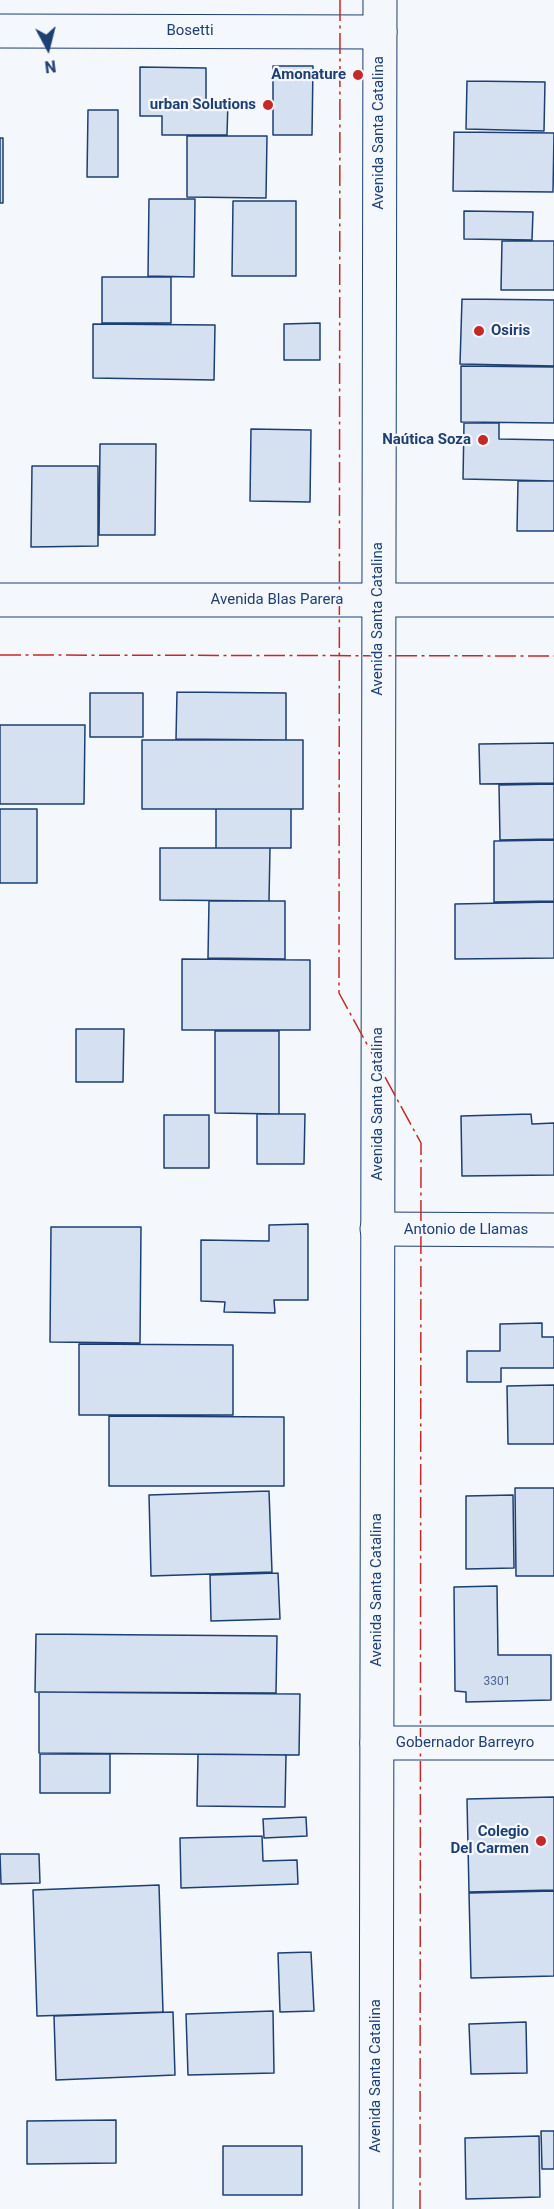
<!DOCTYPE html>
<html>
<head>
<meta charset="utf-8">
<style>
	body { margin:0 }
	#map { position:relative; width:554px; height:2209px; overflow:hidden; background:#f4f7fb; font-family:Roboto,sans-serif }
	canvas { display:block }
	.north { position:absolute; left:18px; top:18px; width:60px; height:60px; -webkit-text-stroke:4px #f4f7fb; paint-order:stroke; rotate:173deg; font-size:16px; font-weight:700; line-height:24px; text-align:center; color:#1d3f73 }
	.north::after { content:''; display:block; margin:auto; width:21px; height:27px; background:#1d3f73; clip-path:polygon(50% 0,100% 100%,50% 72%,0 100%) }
</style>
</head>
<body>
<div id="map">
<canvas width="554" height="2209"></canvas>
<div class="north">N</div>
</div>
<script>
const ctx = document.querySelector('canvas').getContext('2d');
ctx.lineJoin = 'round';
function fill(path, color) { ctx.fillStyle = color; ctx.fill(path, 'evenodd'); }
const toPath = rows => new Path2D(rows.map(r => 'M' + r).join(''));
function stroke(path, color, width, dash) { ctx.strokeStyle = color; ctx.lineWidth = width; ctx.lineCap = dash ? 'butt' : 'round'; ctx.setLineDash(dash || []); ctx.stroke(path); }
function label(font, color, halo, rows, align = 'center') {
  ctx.font = font + ' Roboto,sans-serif'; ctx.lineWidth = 4.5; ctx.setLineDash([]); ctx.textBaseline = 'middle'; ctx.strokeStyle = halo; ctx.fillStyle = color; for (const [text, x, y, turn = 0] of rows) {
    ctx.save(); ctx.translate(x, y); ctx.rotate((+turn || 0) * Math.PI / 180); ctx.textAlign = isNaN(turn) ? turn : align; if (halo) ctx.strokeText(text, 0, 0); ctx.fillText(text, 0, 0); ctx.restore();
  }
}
const building = toPath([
	[273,66,313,66,312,135,273,135,273,66],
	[140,67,206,68,206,101,228,101,227,135,162,135,162,116,140,116,140,67],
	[467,81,545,82,544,131,466,129,467,81],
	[88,110,118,110,118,177,87,177,88,110],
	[454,132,554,133,553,192,453,191,454,132],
	[187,136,267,136,266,198,187,197,187,136],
	[0,138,3,138,3,203,0,203,0,138],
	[149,199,195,199,194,277,148,276,149,199],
	[233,201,296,201,296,276,232,276,233,201],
	[464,211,533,212,532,240,464,239,464,211],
	[502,241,554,241,554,290,501,290,502,241],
	[102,277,171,277,171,323,102,323,102,277],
	[462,299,554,300,554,366,460,364,462,299],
	[320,323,320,360,284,360,284,324,320,323],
	[93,324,215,325,214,380,93,378,93,324],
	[461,366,554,367,554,423,461,422,461,366],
	[464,423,499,423,499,439,554,440,554,481,463,479,464,423],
	[251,429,311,430,310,502,250,501,251,429],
	[100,444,156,444,155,535,99,535,100,444],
	[32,466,98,466,98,546,31,547,32,466],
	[518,481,554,481,554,531,517,531,518,481],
	[177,692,286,693,286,740,176,739,177,692],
	[90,693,143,693,143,737,90,737,90,693],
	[0,725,85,725,84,804,0,804,0,725],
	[142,740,303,740,303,809,142,809,142,740],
	[554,743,554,783,480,784,479,744,554,743],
	[554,784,554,839,500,840,499,785,554,784],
	[0,809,37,809,37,883,0,883,0,809],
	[216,809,291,809,291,848,216,848,216,809],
	[554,840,554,901,494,902,494,841,554,840],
	[160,848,270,848,269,901,160,900,160,848],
	[209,901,285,901,285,959,208,958,209,901],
	[554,902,554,958,455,959,455,904,554,902],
	[182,959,310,960,310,1030,182,1030,182,959],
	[76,1029,124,1029,123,1082,76,1082,76,1029],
	[215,1031,279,1031,279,1114,215,1113,215,1031],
	[257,1114,305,1114,304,1164,257,1164,257,1114],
	[531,1114,532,1124,554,1123,554,1175,462,1176,461,1116,531,1114],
	[164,1115,209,1115,209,1168,164,1168,164,1115],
	[308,1224,308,1300,274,1300,275,1313,224,1312,225,1302,201,1301,201,1240,269,1241,269,1225,308,1224],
	[51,1227,141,1227,140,1343,50,1342,51,1227],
	[542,1323,542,1337,554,1337,554,1368,501,1368,501,1382,467,1382,467,1351,500,1351,500,1324,542,1323],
	[79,1344,233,1345,233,1415,79,1415,79,1344],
	[554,1385,554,1444,508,1444,507,1386,554,1385],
	[109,1416,284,1417,284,1486,109,1486,109,1416],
	[515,1488,554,1488,554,1576,516,1576,515,1488],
	[269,1491,272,1572,151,1576,149,1495,269,1491],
	[513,1495,514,1568,466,1569,466,1496,513,1495],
	[278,1573,280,1619,211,1621,210,1575,278,1573],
	[497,1586,498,1655,551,1655,551,1700,466,1702,466,1692,455,1691,454,1587,497,1586],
	[36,1634,277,1636,276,1693,35,1692,36,1634],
	[39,1692,300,1694,299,1755,39,1753,39,1692],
	[40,1754,110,1754,110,1793,40,1793,40,1754],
	[198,1754,286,1755,285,1807,197,1806,198,1754],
	[554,1797,554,1890,469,1892,467,1799,554,1797],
	[306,1817,307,1836,264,1838,263,1819,306,1817],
	[262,1836,263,1861,297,1860,298,1884,181,1888,180,1838,262,1836],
	[0,1854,39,1854,40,1883,1,1884,0,1854],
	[159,1885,163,2012,37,2016,33,1890,159,1885],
	[554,1891,554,1976,471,1978,469,1893,554,1891],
	[311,1952,314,2011,280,2012,278,1953,311,1952],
	[273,2011,274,2073,188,2075,186,2014,273,2011],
	[173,2012,175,2075,56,2080,54,2016,173,2012],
	[526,2022,527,2073,471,2074,469,2024,526,2022],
	[116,2120,116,2163,27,2164,27,2121,116,2120],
	[541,2131,554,2131,554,2169,542,2169,541,2131],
	[539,2136,540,2197,466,2199,465,2138,539,2136],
	[223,2146,302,2146,302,2195,223,2195,223,2146]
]);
const street = toPath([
	[0,31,380,32],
	[377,1229,554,1230],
	[377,1743,554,1743]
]);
const primary = toPath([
	[0,600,554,600],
	[376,2209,380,0]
]);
const power = toPath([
	[340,0,339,993,421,1143,420,2209],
	[0,655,554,656]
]);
const markers = [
	[358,75,6,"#c62828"],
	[268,105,6,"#c62828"],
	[479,331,6,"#c62828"],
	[483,440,6,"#c62828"],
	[541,1841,6,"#c62828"]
];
const numberNames = [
	["3301",497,1682]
];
const streetNames = [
	["Bosetti",190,31],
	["Avenida Santa Catalina",379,133,-90],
	["Avenida Blas Parera",277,600],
	["Avenida Santa Catalina",378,619,-90],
	["Avenida Santa Catalina",378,1104,-90],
	["Antonio de Llamas",466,1230],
	["Avenida Santa Catalina",377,1590,-90],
	["Gobernador Barreyro",465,1743],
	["Avenida Santa Catalina",376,2076,-90]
];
const poiNames = [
	["Amonature",346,75],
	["urban Solutions",256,105],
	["Osiris",491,331,"left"],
	["Naútica Soza",471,440],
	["Colegio",529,1832],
	["Del Carmen",529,1849]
];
fill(building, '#d5e0f0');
stroke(building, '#1d3f73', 1.5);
stroke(street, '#1d3f73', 35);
stroke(primary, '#1d3f73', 35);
stroke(street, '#f4f7fb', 33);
stroke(primary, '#f4f7fb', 33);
stroke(power, '#c62828', 1.5, [21, 4.5, 3, 4.5]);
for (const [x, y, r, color] of markers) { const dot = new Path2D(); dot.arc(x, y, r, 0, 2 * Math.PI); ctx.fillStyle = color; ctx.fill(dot); stroke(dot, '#f4f7fb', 2); }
label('12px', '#4b6792', null, numberNames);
label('15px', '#1d3f73', '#f4f7fb', streetNames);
label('bold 15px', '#1d3f73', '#f4f7fb', poiNames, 'right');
</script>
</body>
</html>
